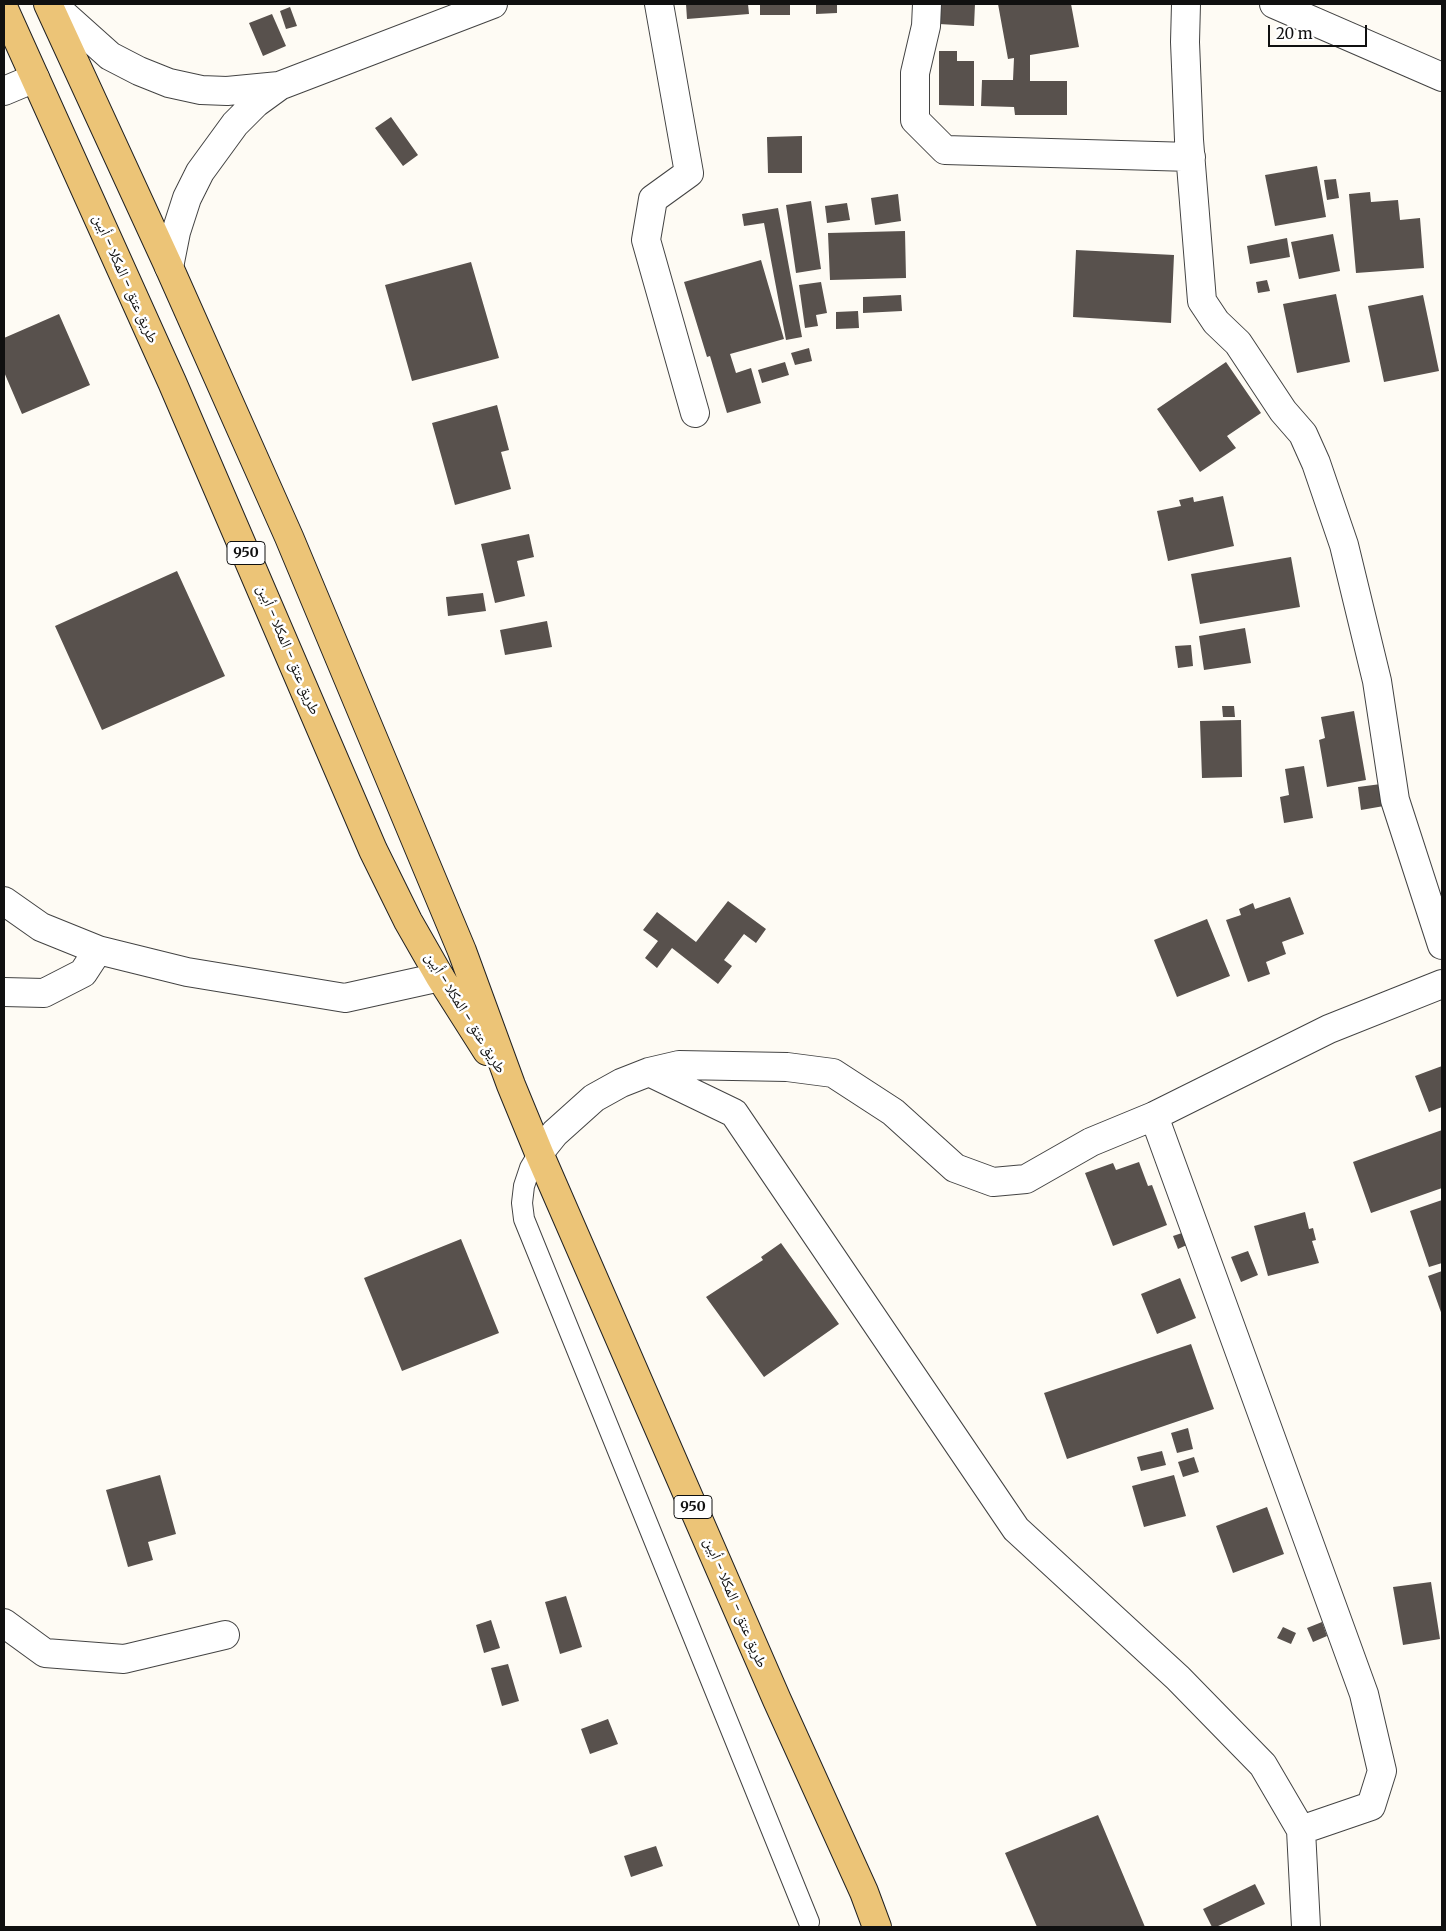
<!DOCTYPE html>
<html>
<head>
<meta charset="utf-8">
<style>
	body { margin:0 }
	#map { position:relative; width:1446px; height:1931px; overflow:hidden; background:#fefbf4; font-family:Merriweather,serif }
	canvas { display:block }
	.frame { position:absolute; inset:0; border:5px solid #101010; pointer-events:none }
	.scale { position:absolute; left:1268px; top:25px; width:99px; height:22px; box-sizing:border-box; border:2px solid #101010; border-top:0; padding-left:6px; font-size:15px; line-height:18px; white-space:nowrap; color:#101010; -webkit-text-stroke:4px #fff; paint-order:stroke }
</style>
</head>
<body>
<div id="map">
<canvas width="1446" height="1931"></canvas>
<div class="frame"></div>
<div class="scale">20 m</div>
</div>
<script>
const ctx = document.querySelector('canvas').getContext('2d');
ctx.lineJoin = 'round';
function fill(path, color) { ctx.fillStyle = color; ctx.fill(path, 'evenodd'); }
const toPath = rows => new Path2D(rows.map(r => 'M' + r).join(''));
function stroke(path, color, width, dash) { ctx.strokeStyle = color; ctx.lineWidth = width; ctx.lineCap = dash ? 'butt' : 'round'; ctx.setLineDash(dash || []); ctx.stroke(path); }
function label(font, color, halo, rows, align = 'center') {
  ctx.font = font + ' Merriweather,"Noto Naskh Arabic",serif'; ctx.lineWidth = 5; ctx.setLineDash([]); ctx.textBaseline = 'middle'; ctx.strokeStyle = halo; ctx.fillStyle = color; for (const [text, x, y, turn = 0] of rows) {
    ctx.save(); ctx.translate(x, y); ctx.rotate((+turn || 0) * Math.PI / 180); ctx.textAlign = isNaN(turn) ? turn : align; if (halo) ctx.strokeText(text, 0, 0); ctx.fillText(text, 0, 0); ctx.restore();
  }
}
const building = toPath([
	[686,4,748,4,749,14,687,19],
	[760,4,790,4,790,15,760,15],
	[816,4,837,4,837,13,816,14],
	[940,4,975,4,974,26,939,24],
	[998,4,1071,4,1079,47,1030,55,1030,81,1067,81,1067,115,1015,115,1014,107,981,106,982,80,1013,80,1014,58,1008,59],
	[290,7,297,26,286,29,280,11],
	[272,14,286,46,263,56,249,23],
	[939,51,957,51,957,61,974,61,974,106,939,105],
	[391,117,418,155,403,166,375,128],
	[802,136,802,173,768,173,767,137],
	[1317,166,1326,217,1275,226,1265,175],
	[1336,179,1339,198,1327,200,1324,180],
	[1370,192,1371,202,1398,200,1400,220,1420,218,1424,268,1356,273,1349,194],
	[898,194,901,221,875,225,871,198],
	[811,201,821,269,796,273,786,205],
	[847,203,850,220,827,223,825,206],
	[778,208,802,337,786,340,764,223,744,226,742,214],
	[905,231,906,278,830,280,828,233],
	[1333,234,1340,271,1299,279,1291,242],
	[1287,238,1290,257,1250,264,1247,246],
	[1076,250,1174,255,1171,323,1073,317],
	[761,260,784,339,730,354,736,373,751,368,761,403,727,413,710,356,707,357,684,282],
	[471,262,499,358,412,381,385,285],
	[1267,280,1270,291,1258,293,1256,282],
	[821,282,827,313,816,315,818,326,805,328,799,285],
	[1336,294,1350,362,1297,373,1283,304],
	[901,295,902,311,863,313,863,297],
	[1423,295,1439,371,1384,382,1368,306],
	[858,311,859,328,836,329,836,312],
	[59,314,90,385,22,414,4,372,4,338],
	[809,348,812,361,795,365,791,353],
	[785,362,789,375,762,383,758,370],
	[1226,362,1261,413,1227,436,1236,448,1200,472,1157,409],
	[497,405,509,450,501,452,511,489,455,505,432,423],
	[1223,496,1234,546,1168,561,1157,511,1181,506,1179,500,1193,497,1194,502],
	[529,534,534,557,517,561,525,596,495,603,481,544],
	[1291,557,1300,607,1200,624,1191,574],
	[177,571,225,676,102,730,55,626],
	[483,593,486,611,448,616,446,597],
	[547,621,552,647,505,655,500,630],
	[1245,628,1251,663,1204,670,1199,636],
	[1191,645,1193,666,1178,668,1175,646],
	[1222,706,1234,706,1235,717,1223,717],
	[1354,711,1366,780,1327,787,1319,740,1325,738,1321,717],
	[1241,720,1242,777,1202,778,1200,721],
	[1304,766,1313,818,1284,823,1280,797,1289,795,1285,769],
	[1381,784,1384,806,1361,810,1358,787],
	[1290,897,1304,934,1282,942,1286,954,1266,962,1270,974,1248,982,1226,920,1241,915,1239,909,1253,903,1255,909],
	[728,901,766,929,756,943,744,934,724,960,732,966,718,984,672,948,657,968,645,958,658,941,643,930,657,912,696,942],
	[1207,919,1230,976,1177,997,1154,940],
	[1442,1066,1442,1107,1429,1112,1415,1076],
	[1442,1130,1442,1188,1371,1213,1353,1162],
	[1139,1162,1148,1186,1152,1185,1167,1225,1113,1246,1085,1173,1113,1163,1116,1170],
	[1442,1200,1442,1263,1429,1267,1410,1211],
	[1305,1212,1309,1229,1313,1228,1316,1240,1312,1241,1319,1263,1268,1276,1254,1226],
	[1185,1232,1189,1244,1178,1249,1173,1236],
	[461,1239,499,1333,402,1371,364,1278],
	[781,1243,839,1324,764,1377,706,1297,763,1260,761,1257],
	[1248,1251,1258,1275,1241,1282,1231,1257],
	[1442,1271,1442,1315,1428,1276],
	[1180,1278,1196,1318,1157,1334,1141,1294],
	[1191,1344,1214,1409,1067,1459,1044,1393],
	[1188,1428,1193,1449,1177,1453,1171,1433],
	[1162,1451,1166,1465,1141,1471,1137,1457],
	[1194,1457,1199,1472,1183,1477,1178,1462],
	[160,1475,176,1534,148,1542,153,1560,128,1567,106,1490],
	[1174,1475,1186,1516,1144,1527,1132,1486],
	[1267,1507,1284,1554,1233,1573,1216,1526],
	[1431,1582,1440,1639,1403,1645,1393,1587],
	[566,1596,582,1647,560,1654,545,1602],
	[491,1620,500,1648,484,1653,476,1625],
	[1322,1622,1327,1636,1313,1642,1307,1628],
	[1283,1627,1296,1633,1291,1644,1277,1638],
	[508,1664,519,1701,502,1706,491,1668],
	[608,1719,618,1744,590,1754,581,1729],
	[1098,1815,1145,1927,1037,1927,1005,1853],
	[656,1846,663,1866,631,1877,624,1856],
	[1255,1884,1265,1904,1216,1927,1212,1927,1203,1909]
]);
const service = toPath([
	[539,1153,530,1168,524,1186,522,1203,524,1219,809,1922]
]);
const minor = toPath([
	[52,4,110,56,139,71,169,83,201,90,227,91,279,86,493,4],
	[659,4,689,173,653,199,646,240,695,413],
	[927,4,926,26,915,73,915,120,945,150,1191,157],
	[1186,4,1185,42,1189,140,1202,301,1216,322,1238,343,1283,411,1303,434,1316,463,1344,545,1377,681,1395,800,1442,945],
	[1274,4,1442,77],
	[4,91,35,78],
	[169,267,176,232,187,198,200,172,235,124,256,103,278,87],
	[4,901,41,927,98,950,187,972,345,998,440,977],
	[4,992,44,993,83,973,98,950],
	[649,1072,734,1113,1016,1529,1178,1678,1263,1765,1301,1830,1306,1927],
	[1154,1116,1364,1694,1382,1771,1371,1806,1301,1830],
	[539,1153,555,1133,594,1098,621,1083,649,1072,679,1065,787,1067,833,1073,893,1112,955,1168,993,1182,1026,1179,1091,1142,1154,1116,1329,1029,1442,984],
	[4,1623,45,1653,124,1659,225,1635]
]);
const primary = toPath([
	[48,4,169,267,289,537,462,951,511,1085,539,1153,777,1700,864,1892,877,1927],
	[4,9,172,382,373,850,408,921,440,977,487,1051]
]);
const shields = [
	[246,553,38],
	[693,1507,38]
];
const shieldNames = [
	["950",246,553],
	["950",693,1507]
];
const streetNames = [
	["طريق عتق - المكلا - أبين",125,279,66],
	["طريق عتق - المكلا - أبين",288,650,67],
	["طريق عتق - المكلا - أبين",465,1013,58],
	["طريق عتق - المكلا - أبين",735,1603,67]
];
fill(building, '#58514d');
stroke(service, '#434343', 22);
stroke(minor, '#434343', 30);
stroke(primary, '#212121', 30);
stroke(service, '#fff', 20);
stroke(minor, '#fff', 28);
stroke(primary, '#ecc477', 28);
for (const [x, y, w] of shields) { const box = new Path2D(); box.roundRect(x - w / 2, y - 11.5, w, 23, 4); ctx.fillStyle = '#fff'; ctx.fill(box); stroke(box, '#101010', 1); }
label('bold 14px', '#101010', null, shieldNames);
label('15px', '#101010', '#fff', streetNames);
</script>
</body>
</html>
